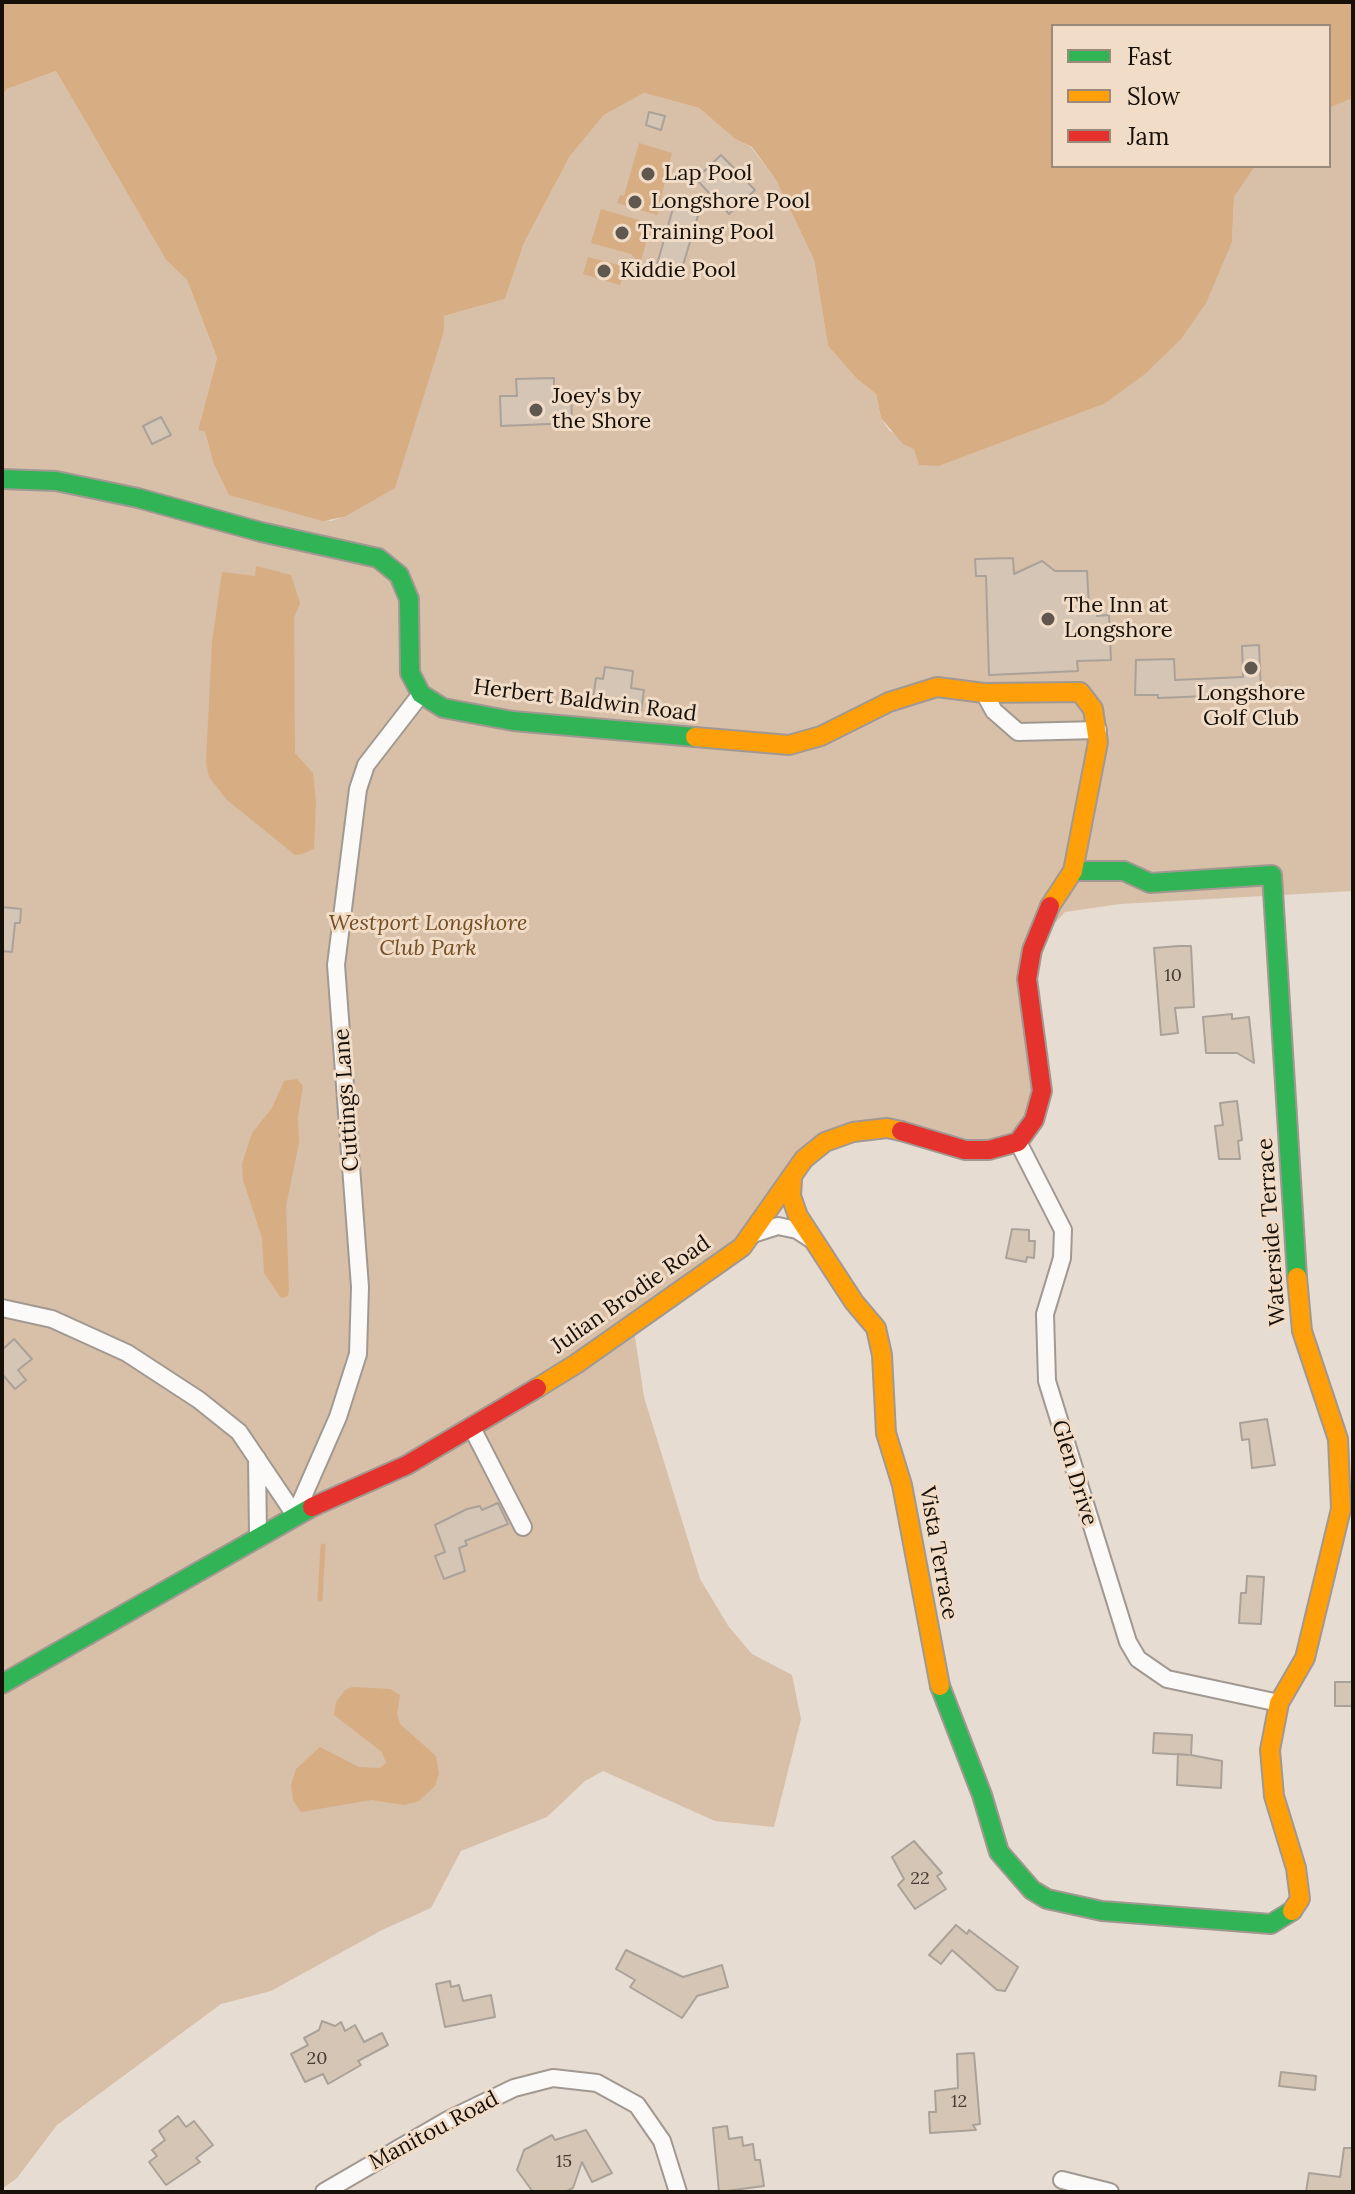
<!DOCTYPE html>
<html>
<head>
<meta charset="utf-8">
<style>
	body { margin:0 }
	#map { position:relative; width:1355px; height:2194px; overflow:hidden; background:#e7dcd1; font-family:Lora,serif }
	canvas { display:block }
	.frame { position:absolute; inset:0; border:4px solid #171009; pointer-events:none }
	.legend { position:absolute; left:1051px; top:24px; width:280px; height:144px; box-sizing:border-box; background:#f1dcc7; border:2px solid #9a8a7b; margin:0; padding:10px 14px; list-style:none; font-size:24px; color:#171009 }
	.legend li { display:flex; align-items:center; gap:16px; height:40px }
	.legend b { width:40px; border:2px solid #9a8a7b }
</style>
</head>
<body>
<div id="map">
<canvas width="1355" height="2194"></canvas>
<div class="frame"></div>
<ul class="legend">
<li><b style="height:10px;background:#30b455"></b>Fast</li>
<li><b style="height:10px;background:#ff9f0a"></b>Slow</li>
<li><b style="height:10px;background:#e5322d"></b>Jam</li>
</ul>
</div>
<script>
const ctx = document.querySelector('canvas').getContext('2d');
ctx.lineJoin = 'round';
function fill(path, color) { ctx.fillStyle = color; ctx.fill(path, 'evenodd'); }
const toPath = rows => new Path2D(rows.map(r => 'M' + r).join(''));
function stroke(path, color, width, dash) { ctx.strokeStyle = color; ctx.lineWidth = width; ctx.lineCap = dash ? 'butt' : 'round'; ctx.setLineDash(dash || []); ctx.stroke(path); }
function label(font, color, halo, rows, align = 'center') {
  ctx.font = font + ' Lora,serif'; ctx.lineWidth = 6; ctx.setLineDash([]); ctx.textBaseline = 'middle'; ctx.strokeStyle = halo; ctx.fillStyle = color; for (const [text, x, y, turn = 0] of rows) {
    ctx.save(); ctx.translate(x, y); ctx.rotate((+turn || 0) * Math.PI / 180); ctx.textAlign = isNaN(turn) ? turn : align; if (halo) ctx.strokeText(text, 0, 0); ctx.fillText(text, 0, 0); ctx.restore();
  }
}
const green = toPath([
	[56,71,166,260,187,280,217,358,198,430,205,432,213,462,286,510,331,521,344,517,444,331,444,316,505,299,524,243,570,156,604,115,644,93,699,108,735,139,751,147,776,180,814,260,828,346,857,379,876,394,881,418,889,430,939,466,1104,404,1220,267,1232,242,1234,197,1253,168,1329,166,1329,108,1353,98,1353,891,1120,904,1065,912,1032,948,1033,1085,1022,1126,993,1143,857,1121,739,1238,632,1317,644,1397,700,1579,729,1627,752,1654,792,1675,801,1719,774,1827,715,1821,603,1771,585,1781,547,1817,461,1851,431,1908,382,1930,271,1991,221,2004,57,2125,17,2178,2,2189,2,96,7,89]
]);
const water = toPath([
	[2,2,1353,2,1353,98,1329,108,1329,26,1053,26,1053,166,1255,166,1234,197,1232,242,1206,303,1181,339,1145,374,1104,404,939,466,919,465,914,449,903,444,881,418,876,394,857,379,828,346,814,260,776,180,752,147,735,139,699,108,644,93,604,115,570,156,524,243,505,299,444,316,444,331,395,488,344,517,323,521,229,495,213,462,205,432,198,430,217,358,187,280,166,260,56,71,7,89,2,96],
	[639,143,672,153,657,215,617,203,620,195,624,196],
	[601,209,652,224,640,263,631,254,591,243],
	[588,257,626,267,620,285,583,274],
	[256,566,291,575,300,603,294,618,295,753,313,773,316,802,314,849,302,854,295,855,227,800,209,777,206,763,212,642,222,572,255,576],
	[297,1079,303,1086,298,1117,299,1143,286,1206,289,1290,288,1296,281,1298,264,1273,262,1238,243,1180,242,1164,252,1133,272,1108,284,1081],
	[352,1687,390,1689,400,1695,397,1714,400,1724,436,1756,439,1774,435,1786,419,1801,405,1805,371,1800,301,1812,293,1801,291,1785,296,1769,320,1747,359,1767,380,1768,386,1763,382,1752,334,1715,336,1702,345,1690]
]);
const stream = toPath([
	[320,1599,323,1546]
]);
const building = toPath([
	[649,112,665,116,661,130,646,125,649,112],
	[721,155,755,190,729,214,696,179,721,155],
	[674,205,699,212,680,275,656,268,674,205],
	[554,378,554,394,571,393,572,423,501,426,500,396,517,396,516,379,554,378],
	[161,417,171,435,152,444,143,426,161,417],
	[1013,558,1014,574,1042,561,1055,571,1087,571,1089,607,1097,606,1097,616,1109,615,1111,660,1077,661,1078,671,989,675,986,576,976,576,975,559,1013,558],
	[1259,645,1261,694,1158,698,1158,695,1135,695,1136,660,1174,659,1175,680,1243,677,1242,646,1259,645],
	[605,667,633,671,631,688,644,690,641,712,592,706,596,678,603,679,605,667],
	[2,907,21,909,20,923,15,923,12,952,2,951,2,907],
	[1179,946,1191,946,1194,1007,1175,1008,1178,1033,1161,1035,1154,948,1179,946],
	[1232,1014,1232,1019,1249,1017,1254,1063,1237,1053,1206,1053,1203,1017,1232,1014],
	[1237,1101,1242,1140,1238,1141,1240,1159,1219,1159,1215,1126,1223,1125,1220,1103,1237,1101],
	[1012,1229,1029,1230,1029,1241,1035,1241,1034,1258,1027,1257,1026,1262,1006,1258,1012,1229],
	[14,1339,32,1359,18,1370,26,1380,15,1389,2,1374,2,1350,14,1339],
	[1267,1419,1275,1465,1252,1468,1249,1439,1242,1440,1240,1423,1267,1419],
	[498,1503,508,1524,465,1541,467,1545,459,1548,465,1571,444,1579,435,1556,445,1552,435,1525,467,1509,480,1506,482,1510,498,1503],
	[1247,1576,1264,1577,1261,1624,1239,1623,1241,1593,1246,1593,1247,1576],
	[1335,1682,1353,1682,1353,1706,1335,1706,1335,1682],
	[1154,1733,1192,1735,1191,1755,1222,1761,1221,1788,1177,1785,1178,1754,1189,1755,1153,1753,1154,1733],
	[914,1841,942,1873,937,1876,946,1889,915,1909,898,1885,904,1879,892,1857,914,1841],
	[956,1925,967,1934,969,1930,1018,1967,1005,1991,997,1990,952,1950,941,1964,929,1955,956,1925],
	[626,1950,683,1977,722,1965,728,1987,697,1996,682,2018,630,1987,635,1980,616,1969,626,1950],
	[450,1981,451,1987,459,1985,463,2001,491,1995,495,2017,445,2027,436,1984,450,1981],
	[322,2021,335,2026,341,2022,345,2031,355,2025,364,2042,382,2033,388,2045,358,2061,361,2065,328,2084,323,2074,305,2082,291,2054,308,2045,304,2038,319,2030,322,2021],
	[974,2053,980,2124,973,2125,976,2130,930,2133,929,2112,936,2112,935,2091,958,2088,957,2054,974,2053],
	[1281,2072,1316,2076,1315,2090,1279,2086,1281,2072],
	[178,2116,186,2127,194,2121,213,2145,196,2158,200,2162,166,2185,149,2162,157,2156,152,2150,165,2140,159,2131,178,2116],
	[727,2126,729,2139,742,2137,743,2146,753,2144,755,2160,760,2160,764,2186,719,2192,713,2128,727,2126],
	[586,2130,612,2173,592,2182,582,2162,573,2188,565,2192,533,2192,517,2170,524,2150,552,2135,555,2140,586,2130],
	[1344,2148,1353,2148,1353,2192,1306,2192,1309,2173,1340,2177,1344,2148]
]);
const street = toPath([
	[984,693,994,711,1018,732,1098,730],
	[1018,1142,1063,1230,1062,1258,1045,1314,1047,1381,1128,1642,1138,1659,1167,1679,1279,1703],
	[753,1234,778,1226,797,1230,811,1239],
	[2,1308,52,1319,127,1353,199,1400,239,1432,295,1515],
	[472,1428,523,1527],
	[257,1458,258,1536],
	[295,1515,338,1417,358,1354,360,1287,336,965,358,789,366,765,421,694],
	[1062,2180,1110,2192],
	[324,2192,448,2120,514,2088,553,2078,597,2083,637,2105,662,2141,678,2192]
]);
const fast = toPath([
	[2,479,56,481,138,498,261,532,378,558,399,575,409,599,410,673,421,694,443,708,513,721,695,737],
	[1073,871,1124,871,1150,883,1272,875,1297,1277],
	[2,1684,312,1507],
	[940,1686,982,1795,999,1852,1032,1890,1047,1899,1102,1911,1271,1924,1292,1911]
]);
const slow = toPath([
	[695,737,789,745,821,736,889,702,937,687,984,693,1080,692,1093,709,1098,742,1073,871,1050,906],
	[792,1180,791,1196,798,1216,854,1302,876,1328,882,1355,886,1433,902,1485,940,1686],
	[537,1388,576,1364,742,1247,804,1159,825,1142,853,1132,887,1128,901,1131],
	[1292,1911,1300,1899,1296,1868,1274,1796,1270,1750,1279,1703,1305,1658,1341,1509,1338,1439,1302,1331,1297,1277]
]);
const jam = toPath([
	[901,1131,965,1150,989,1150,1018,1142,1034,1120,1042,1091,1027,979,1032,950,1050,906],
	[312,1507,407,1465,537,1388]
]);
const markers = [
	[648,174,8,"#60574f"],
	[635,202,8,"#60574f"],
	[622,233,8,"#60574f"],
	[604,271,8,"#60574f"],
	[536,410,8,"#60574f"],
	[1048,619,8,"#60574f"],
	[1251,668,8,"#60574f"]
];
const numberNames = [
	["10",1173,976],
	["22",920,1879],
	["20",317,2059],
	["12",959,2102],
	["15",564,2162]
];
const poiNames = [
	["Lap Pool",664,174],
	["Longshore Pool",651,202],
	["Training Pool",638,233],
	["Kiddie Pool",620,271],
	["Joey's by",552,397],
	["the Shore",552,422],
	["The Inn at",1064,606],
	["Longshore",1064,631],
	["Longshore",1251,694,"center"],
	["Golf Club",1251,719,"center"]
];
const streetNames = [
	["Herbert Baldwin Road",585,701,7],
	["Cuttings Lane",347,1100,-94],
	["Waterside Terrace",1272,1232,-94],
	["Julian Brodie Road",631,1295,-35],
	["Glen Drive",1074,1473,73],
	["Vista Terrace",938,1553,80],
	["Manitou Road",434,2131,-28]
];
const parkNames = [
	["Westport Longshore",428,924],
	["Club Park",428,949]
];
fill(green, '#d7bfa8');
fill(water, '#d7ad83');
stroke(stream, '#d7ad83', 5);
fill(building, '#d5c5b5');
stroke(building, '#aaa299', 2);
stroke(street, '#a19991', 20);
stroke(fast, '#a19991', 22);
stroke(slow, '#a19991', 22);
stroke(jam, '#a19991', 22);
stroke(street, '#fbfaf8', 16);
stroke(fast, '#30b455', 18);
stroke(slow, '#ff9f0a', 18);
stroke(jam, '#e5322d', 18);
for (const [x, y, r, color] of markers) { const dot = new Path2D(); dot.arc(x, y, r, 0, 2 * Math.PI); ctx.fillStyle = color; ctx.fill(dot); stroke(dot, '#f1dcc7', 3); }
label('18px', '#463d34', null, numberNames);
label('22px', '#171009', '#f1dcc7', poiNames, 'left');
label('22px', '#171009', '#f1dcc7', streetNames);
label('italic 22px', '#734d23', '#f1dcc7', parkNames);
</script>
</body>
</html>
